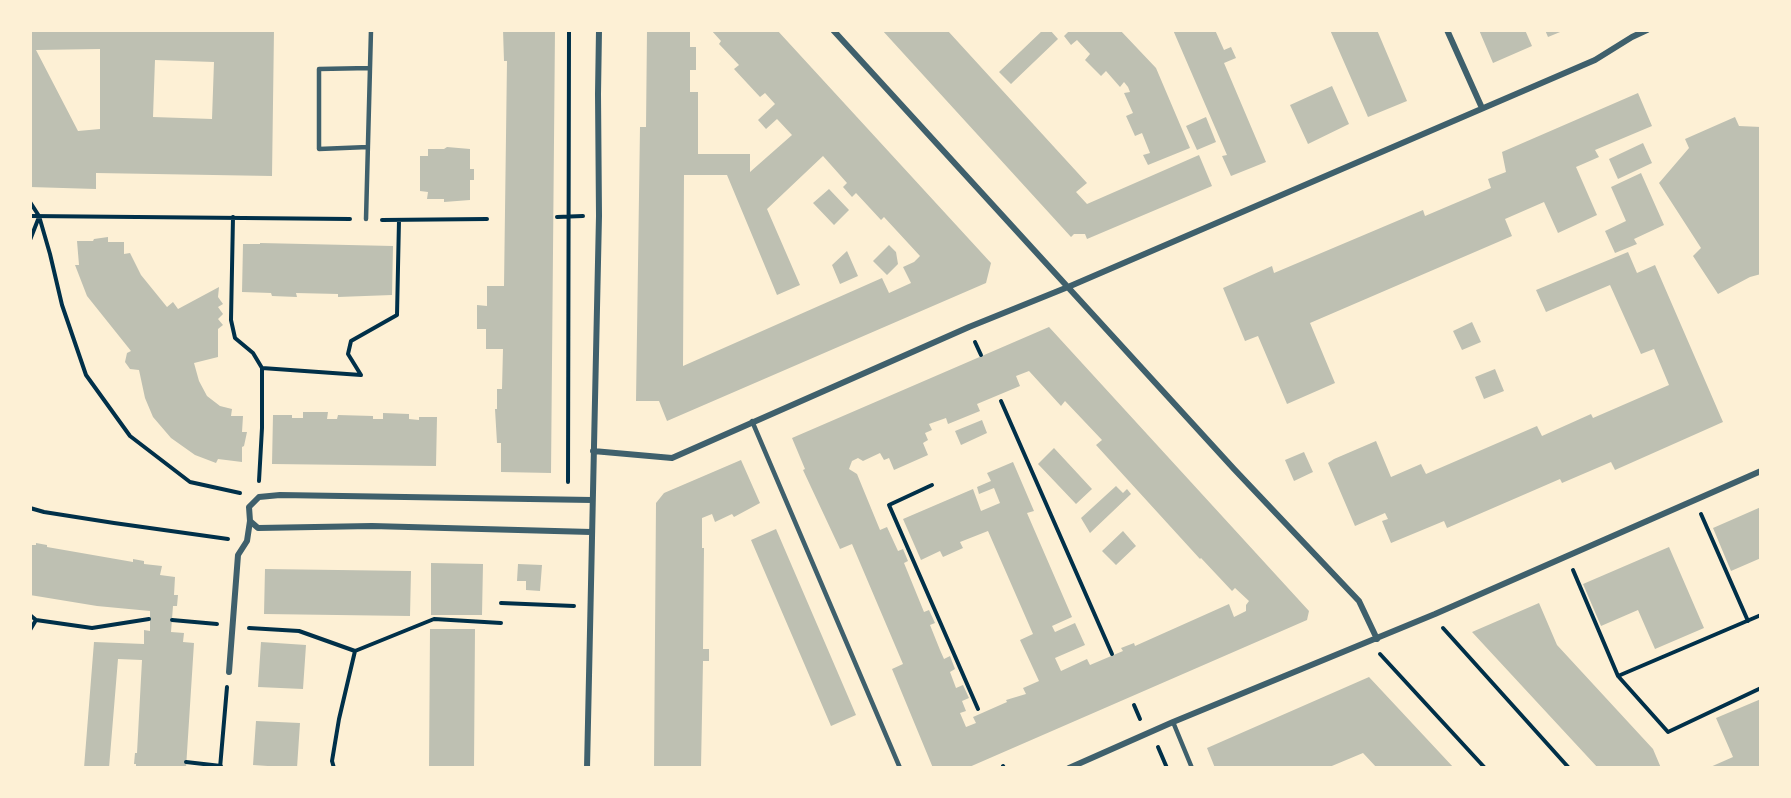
<!DOCTYPE html>
<html>
<head>
<meta charset="utf-8">
<style>
	body { margin:0 }
	#map { position:relative; width:1791px; height:798px; overflow:hidden; background:#fdf0d5; font-family:"Alegreya Sans",sans-serif }
	canvas { display:block }
	.frame { position:absolute; inset:0; border:32px solid #fdf0d5; pointer-events:none }
</style>
</head>
<body>
<div id="map">
<canvas width="1791" height="798"></canvas>
<div class="frame"></div>
</div>
<script>
const ctx = document.querySelector('canvas').getContext('2d');
ctx.lineJoin = 'round';
function fill(path, color) { ctx.fillStyle = color; ctx.fill(path, 'evenodd'); }
const toPath = rows => new Path2D(rows.map(r => 'M' + r).join(''));
function stroke(path, color, width, dash) { ctx.strokeStyle = color; ctx.lineWidth = width; ctx.lineCap = dash ? 'butt' : 'round'; ctx.setLineDash(dash || []); ctx.stroke(path); }
const building = toPath([
	[30,30,274,30,272,176,96,173,96,189,30,187,30,140,32,140,30,135],
	[100,49,100,129,78,131,36,50],
	[155,60,214,62,212,119,153,117],
	[503,30,555,30,551,473,501,472,501,443,497,443,495,409,497,409,497,389,502,389,503,349,486,349,486,329,477,329,477,305,487,306,487,286,504,286,507,61,504,61],
	[647,30,690,30,690,47,696,47,696,70,690,70,690,92,698,92,698,154,750,154,750,172,792,135,777,119,766,129,758,120,775,104,765,93,760,97,734,69,739,65,719,44,721,41,711,30,777,30,991,263,986,283,667,421,659,401,636,401,640,127,646,127],
	[823,156,847,183,843,187,852,197,856,193,881,220,884,217,920,256,914,262,903,267,911,283,889,293,882,278,683,366,684,175,727,175,777,295,800,285,767,209],
	[882,30,950,30,948,31,1087,183,1076,192,1087,204,1199,155,1212,186,1087,239,1085,234,1074,234,1071,237],
	[1043,30,1050,30,1058,39,1011,84,999,72],
	[1070,30,1120,30,1156,68,1190,148,1148,165,1143,155,1150,153,1142,133,1135,136,1126,116,1133,113,1124,93,1130,92,1128,87,1124,82,1120,87,1106,71,1101,76,1085,60,1090,54,1077,40,1071,45,1064,36],
	[1173,30,1215,30,1224,50,1231,47,1236,58,1224,63,1266,162,1231,176,1222,156,1227,155],
	[1330,30,1377,30,1407,101,1368,117],
	[1479,30,1525,30,1532,46,1493,63],
	[1545,30,1565,30,1548,37],
	[1332,86,1349,124,1308,144,1290,105],
	[1638,93,1652,126,1595,150,1599,157,1576,167,1597,215,1558,233,1544,202,1505,219,1512,236,1310,323,1335,383,1287,404,1258,336,1245,341,1223,288,1272,266,1274,273,1423,210,1425,216,1491,188,1488,179,1506,172,1502,152],
	[1206,117,1216,142,1197,150,1186,126],
	[1735,117,1739,126,1761,127,1761,274,1750,277,1718,294,1693,256,1701,248,1659,183,1689,148,1685,139],
	[1643,143,1652,163,1618,179,1609,159],
	[447,147,470,149,470,169,474,169,474,180,470,180,470,200,444,202,444,199,427,199,428,192,420,191,420,156,428,156,428,149,444,149],
	[1641,173,1664,225,1634,239,1637,244,1615,253,1605,231,1626,221,1611,187],
	[829,189,849,210,834,225,813,203],
	[108,237,108,242,124,242,124,254,130,253,141,275,167,307,173,302,178,309,219,287,218,297,223,304,218,307,223,314,218,319,223,325,218,329,218,357,194,363,199,381,207,396,220,406,232,409,231,416,243,416,242,432,247,432,244,446,242,447,242,462,218,459,216,463,195,455,171,438,153,417,145,398,139,370,130,369,125,362,127,353,131,351,87,296,75,265,79,265,77,241,93,241,94,239],
	[260,243,393,246,392,295,338,297,338,294,296,293,297,297,272,296,271,293,242,292,243,244,260,244],
	[889,245,896,252,898,264,887,275,873,261],
	[847,251,858,276,840,284,832,265],
	[1628,252,1637,273,1655,265,1723,422,1615,470,1611,462,1562,483,1560,479,1447,528,1444,521,1391,543,1382,521,1388,519,1385,513,1355,526,1328,463,1334,459,1376,441,1391,477,1421,464,1426,474,1537,426,1542,436,1591,414,1593,418,1669,385,1654,349,1641,354,1610,285,1546,312,1536,290],
	[1472,322,1481,342,1462,350,1453,331],
	[1049,327,1309,611,1307,620,967,768,933,768,892,669,903,664,852,544,840,549,803,470,805,469,792,438],
	[1029,371,1061,406,1065,401,1102,440,1096,445,1200,559,1201,558,1232,591,1235,588,1249,601,1246,605,1246,611,1234,617,1229,604,1135,646,1134,643,1121,648,1123,651,1090,665,1087,659,1061,671,1055,658,1085,645,1075,623,1055,632,1052,626,1072,617,1027,513,1034,511,1013,462,987,473,991,481,977,487,979,494,994,488,1000,503,981,511,973,489,903,519,921,560,940,551,943,557,963,548,960,542,988,531,1033,634,1020,640,1039,681,1023,688,1026,694,1006,700,1007,702,973,717,976,723,966,727,960,713,966,711,962,701,969,698,963,685,956,688,950,672,955,669,950,656,944,659,940,650,930,625,935,623,929,610,924,612,904,563,908,561,903,549,898,551,887,527,880,530,857,474,849,469,852,461,858,458,863,461,880,453,884,460,889,458,894,470,928,455,923,443,928,440,925,433,932,430,929,424,946,418,948,424,980,411,977,404,1020,386,1016,376],
	[1495,369,1504,391,1484,399,1475,377],
	[303,412,328,412,327,419,337,419,338,415,373,416,373,419,383,419,383,413,409,414,409,419,419,420,419,417,437,417,436,466,272,464,273,415,292,415,292,418,303,418],
	[982,420,987,433,961,445,955,431],
	[1054,448,1092,489,1076,504,1038,464],
	[1304,452,1313,472,1294,481,1285,460],
	[741,460,760,503,734,517,732,514,715,522,712,514,702,518,702,548,704,548,703,649,709,649,709,661,703,661,701,768,654,768,656,503,664,493],
	[1116,486,1123,493,1127,489,1131,494,1090,533,1081,518],
	[1761,507,1761,558,1731,571,1713,528],
	[776,529,856,715,831,726,751,540],
	[1123,531,1136,546,1116,565,1102,551],
	[36,543,47,545,47,547,133,562,133,559,144,561,144,564,162,566,160,575,175,577,174,595,178,595,177,606,173,606,171,632,184,633,183,642,194,643,186,768,136,768,136,764,134,764,135,753,137,753,142,660,118,659,109,768,84,768,94,642,144,644,144,630,150,631,150,611,97,606,30,595,30,545,36,545],
	[1669,547,1704,628,1655,649,1638,610,1601,626,1583,584],
	[431,563,483,564,482,615,431,615],
	[518,564,542,565,540,591,526,590,526,581,517,581],
	[265,569,411,571,410,616,264,614],
	[1539,603,1557,645,1653,749,1661,768,1598,768,1472,632],
	[430,629,475,629,474,768,429,768],
	[261,642,306,645,303,689,258,687],
	[1369,677,1454,768,1377,768,1363,753,1327,768,1215,768,1207,748],
	[1761,699,1761,768,1708,768,1733,757,1716,718],
	[256,721,300,723,297,768,253,765]
]);
const path = toPath([
	[30,202,39,216,50,254,62,305,86,375,130,436,190,482,240,493],
	[30,216,350,219],
	[233,217,231,320,235,338,253,353,262,368],
	[557,217,583,216],
	[382,220,487,219],
	[30,240,39,217],
	[975,342,981,355],
	[1001,401,1112,654],
	[259,481,262,428,262,368,361,375,348,354,351,341,397,315,399,220],
	[568,482,569,30],
	[932,485,889,505,978,709],
	[30,508,44,512,114,523,228,539],
	[1701,514,1748,621],
	[1573,570,1618,676,1668,732,1761,688],
	[501,603,574,606],
	[30,615,36,620,30,630],
	[36,620,92,628,149,619],
	[172,620,217,624],
	[249,628,299,631,355,651],
	[1443,628,1569,768],
	[1380,654,1485,768],
	[1618,676,1761,615],
	[1134,705,1140,719],
	[1158,747,1167,768],
	[186,762,221,766],
	[1003,766,1004,768],
	[220,768,227,687],
	[334,768,332,761,339,719,355,651,434,619,501,623]
]);
const service = toPath([
	[368,147,319,149,319,69,370,68],
	[366,219,371,30],
	[752,421,900,768],
	[1173,722,1192,768]
]);
const minor = toPath([
	[833,30,1234,469,1359,601,1377,639],
	[1447,30,1482,108],
	[593,451,672,458,969,327,1068,287,1595,60,1632,37,1647,30],
	[591,532,372,526,258,528,250,521,249,507,259,497,280,495,592,500],
	[229,672,238,555,247,541,250,521],
	[587,768,599,216,598,94,599,30],
	[1069,768,1173,722,1435,614,1761,471]
]);
fill(building, '#bec0b2');
stroke(path, '#003049', 4);
stroke(service, '#3f606c', 4.5);
stroke(minor, '#3f606c', 6);
</script>
</body>
</html>
